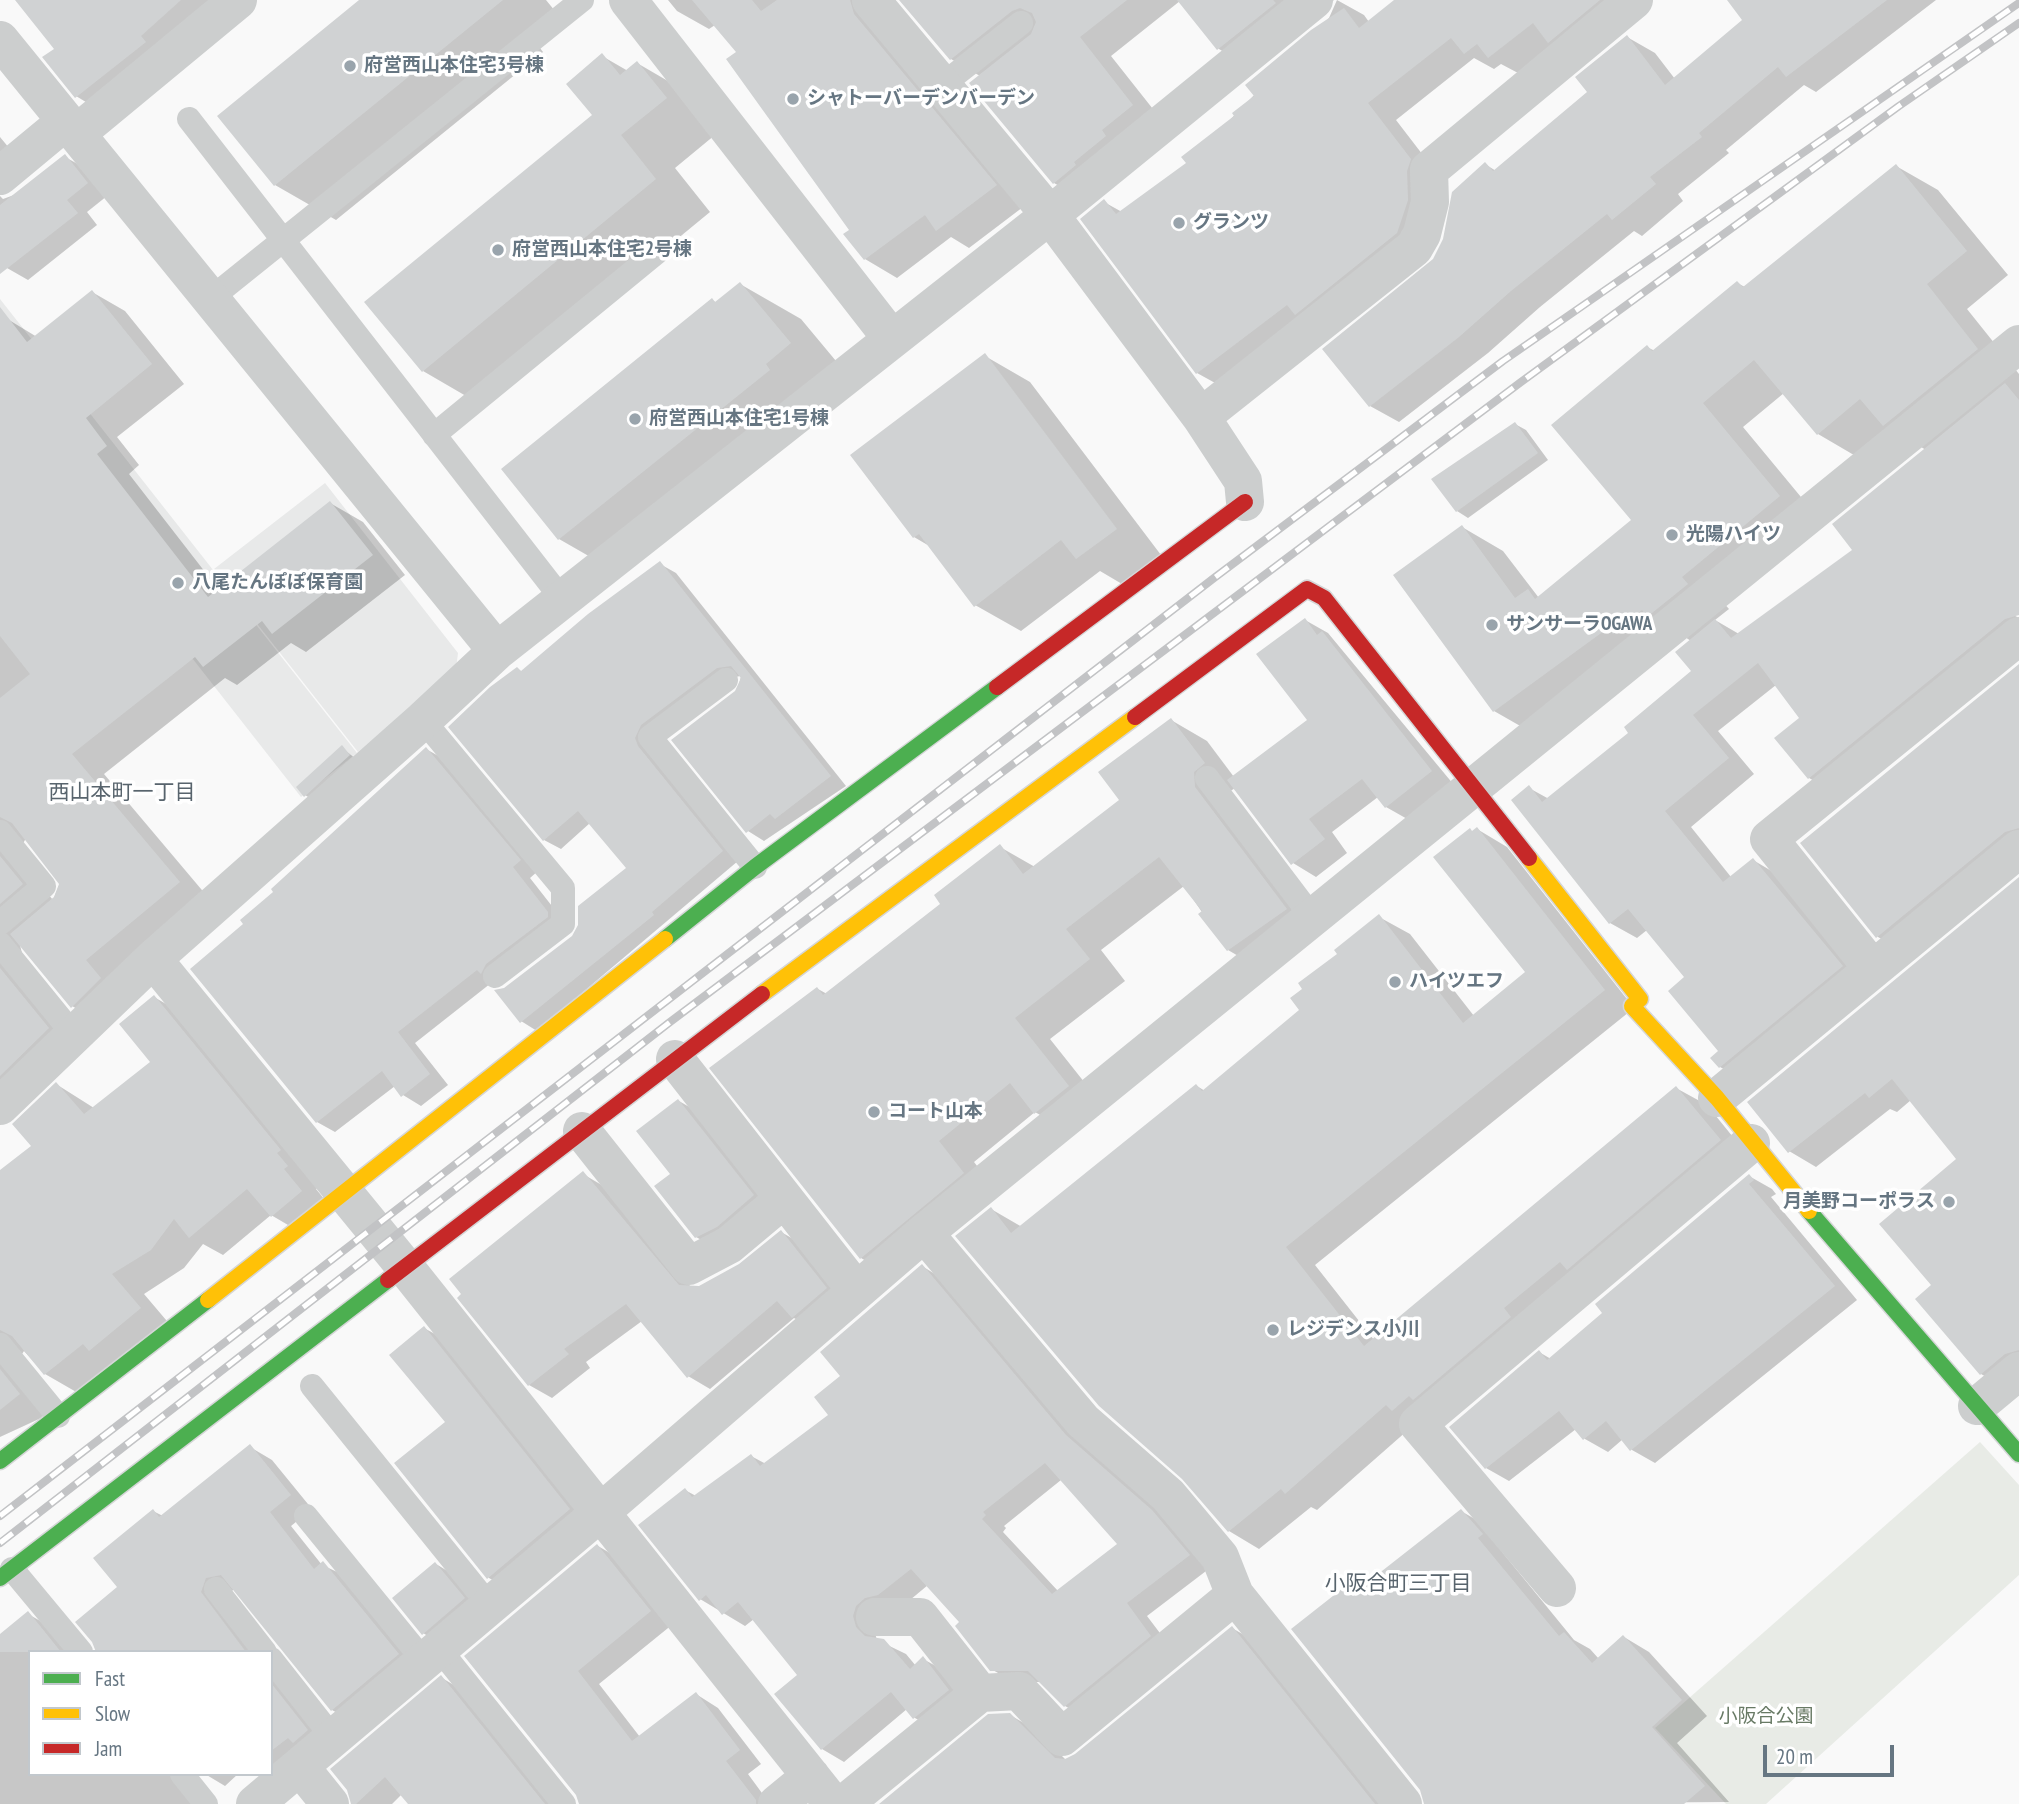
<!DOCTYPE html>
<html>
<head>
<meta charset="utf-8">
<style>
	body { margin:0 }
	#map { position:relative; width:2019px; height:1804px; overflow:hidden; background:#f9f9f9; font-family:"PT Sans Narrow",sans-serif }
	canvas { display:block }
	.legend { position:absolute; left:28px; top:1650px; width:245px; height:126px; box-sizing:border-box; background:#fff; border:2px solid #c2c8cd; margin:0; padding:9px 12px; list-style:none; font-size:21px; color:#667682 }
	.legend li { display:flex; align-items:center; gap:14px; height:35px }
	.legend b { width:35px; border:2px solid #c2c8cd }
	.scale { position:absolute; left:1763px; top:1745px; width:131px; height:32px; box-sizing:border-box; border:4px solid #667682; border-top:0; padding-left:9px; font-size:21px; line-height:24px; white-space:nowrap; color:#667682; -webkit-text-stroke:5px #fff; paint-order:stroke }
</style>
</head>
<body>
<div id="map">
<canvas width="2019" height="1804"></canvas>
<ul class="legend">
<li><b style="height:9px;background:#4caf50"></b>Fast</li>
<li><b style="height:9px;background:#ffc107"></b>Slow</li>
<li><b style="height:9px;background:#c62828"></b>Jam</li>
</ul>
<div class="scale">20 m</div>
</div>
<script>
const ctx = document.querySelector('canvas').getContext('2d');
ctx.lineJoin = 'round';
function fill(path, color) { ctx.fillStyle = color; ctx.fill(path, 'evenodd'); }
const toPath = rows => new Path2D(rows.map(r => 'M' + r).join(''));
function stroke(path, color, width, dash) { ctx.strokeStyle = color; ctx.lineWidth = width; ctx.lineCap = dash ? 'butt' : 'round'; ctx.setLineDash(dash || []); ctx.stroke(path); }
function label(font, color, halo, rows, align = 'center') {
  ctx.font = font + ' "PT Sans Narrow","Noto Sans JP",sans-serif'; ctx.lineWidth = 7; ctx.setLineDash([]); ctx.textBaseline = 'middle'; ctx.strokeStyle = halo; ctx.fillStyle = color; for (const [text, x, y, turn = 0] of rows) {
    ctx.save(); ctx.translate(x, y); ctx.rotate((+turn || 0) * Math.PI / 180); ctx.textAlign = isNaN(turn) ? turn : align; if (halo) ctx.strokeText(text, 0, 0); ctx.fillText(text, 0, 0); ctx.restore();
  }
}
const built = toPath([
	[0,299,357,753,301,797,0,413],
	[325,483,458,653,456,669,358,752,214,569]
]);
const green = toPath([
	[1980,1442,2019,1485,2019,1575,1766,1804,1726,1804,1655,1728]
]);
const shadow = toPath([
	[18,0,229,0,94,107,76,96,56,49],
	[362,0,546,0,564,22,537,44,543,52,336,220,275,185],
	[668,0,892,0,1027,204,969,248,951,237,897,278,865,259,851,230,738,52,715,25,709,29,677,11],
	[902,0,1334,0,1250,68,1219,49,1180,1,1111,56,1164,123,1086,201,1054,183,980,76,951,59],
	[1337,0,1364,15,1369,22,1397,0,1622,0,1518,73,1501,64,1494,69,1474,58,1396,120,1439,176,1436,217,1226,389,1197,373,1104,202,1122,212,1188,163,1329,18],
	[1728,0,1936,0,1816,92,1804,85,1726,150,1729,153,1678,194,1683,201,1642,236,1634,231,1540,307,1488,353,1399,422,1370,406,1434,260,1485,164,1496,171,1590,92,1627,37,1655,53,1675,79,1744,21],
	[602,56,628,71,637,63,692,95,721,130,675,168,710,212,478,403,423,371,594,115],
	[0,137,19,160,0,180],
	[65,157,85,168,107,196,87,212,97,225,28,280,7,268,0,258,0,196,3,199,14,195],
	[1896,166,1938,190,2008,275,1967,309,2019,374,2019,614,2008,612,2019,618,1836,793,1809,778,1801,718,1776,685,1718,731,1754,774,1691,827,1731,877,1753,860,1780,876,1868,982,1747,1082,1720,1067,1720,1051,1686,978,1647,930,1637,938,1610,923,1529,788,1549,799,1631,733,1693,672,1691,641,1682,635,1536,735,1494,711,1395,576,1462,527,1503,551,1539,598,1633,520,1647,347,1655,351,1737,283,1745,287],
	[1784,393,1818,434,1859,458,1893,430,1926,450,1854,550,1739,634,1715,620,1729,609,1722,601,1820,520,1743,427],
	[740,284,801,319,851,379,620,574,559,539,503,469,712,300,717,303],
	[92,292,125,311,184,384,117,437,139,465,129,474,219,590,330,503,363,522,405,575,306,652,291,643,237,685,225,678,104,774,212,902,105,1025,72,1006,19,941,22,953,81,1048,0,1124,0,327,9,320,37,337],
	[26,838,60,883,53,900,21,861,18,853],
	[985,356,1030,382,1161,555,1122,584,1100,571,1021,631,975,605,931,547,914,537],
	[1515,424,1526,430,1548,460,1468,518,1457,511],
	[660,564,676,573,846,786,764,841,748,831,737,693,741,676,734,677,657,734,738,861,537,1031,521,1021,505,989,573,937,629,869,590,823,561,849,544,840,518,669,522,672],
	[1305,620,1328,633,1454,785,1409,820,1386,807,1378,797,1332,832,1347,853,1316,877,1293,863,1235,788,1229,792,1322,930,1264,971,1228,950,1184,886,1101,950,1125,981,1050,1039,1104,1107,1071,1133,1035,1112,974,1162,999,1194,897,1279,861,1258,818,989,827,994,943,904,1000,847,1035,867,1121,800,1171,720,1207,741,1234,777,1309,721],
	[2019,667,2019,858,1904,952,1878,937,1803,843],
	[342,748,360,762,316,802,305,795],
	[426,749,444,759,538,871,530,878,566,924,415,1043,448,1085,421,1106,403,1095,395,1086,335,1132,317,1122,246,924],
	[1477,829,1507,847,1634,1008,1315,1265,1374,1340,1676,1088,1707,1105,1750,1158,1416,1423,1317,1510,1311,1507,1259,1549,1229,1531,991,1209,1022,1227,1197,1086,1205,1091,1301,1010,1339,954,1379,917,1410,934,1474,1016,1527,972,1473,832],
	[2019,880,2019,1380,2008,1389,1981,1374,1933,1286,1959,1159,1911,1100,1897,1112,1890,1109,1816,1167,1789,1151],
	[154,997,187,1016,320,1186,316,1189,334,1211,305,1235,271,1215,223,1255,203,1244,184,1268,144,1294,172,1327,78,1393,45,1374,24,1351,18,1360,52,1413,0,1437,0,1172,33,1146,56,1084,94,1108,153,1062],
	[679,1101,698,1112,773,1207,716,1248,696,1237,672,1174],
	[583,1174,605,1187,691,1287,699,1287,740,1266,781,1232,804,1245,848,1302,815,1330,794,1318,710,1389,688,1376,642,1321,586,1362,590,1368,552,1398,529,1385],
	[1749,1176,1772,1189,1776,1194,1771,1197,1857,1300,1655,1463,1632,1450,1623,1439,1608,1452,1585,1439,1576,1429,1509,1481,1486,1468,1539,1352,1551,1359,1604,1313],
	[922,1266,943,1279,1174,1525,1210,1568,1147,1616,1172,1649,1087,1718,1065,1706,1042,1682,1014,1682,991,1669,961,1622,928,1585,874,1630,877,1640,906,1654,916,1666,923,1659,945,1671,970,1703,936,1730,915,1718,907,1709,844,1762,822,1749,776,1695,799,1675,754,1619,745,1626,700,1599,685,1490,696,1496,751,1456,766,1464,830,1415,843,1376],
	[1061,1480,1120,1545,1058,1591,1003,1532,1006,1528,1004,1526],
	[424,1328,446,1340,591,1522,510,1590,489,1578,396,1463,448,1422],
	[250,1447,272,1460,312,1509,291,1526,322,1565,346,1576,421,1667,355,1723,332,1710,236,1588,225,1596,257,1652,96,1652,153,1511,163,1516],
	[1461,1511,1487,1526,1503,1553,1574,1640,1590,1649,1599,1659,1624,1637,1649,1652,1707,1716,1677,1743,1729,1802,1426,1804,1352,1583,1362,1589],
	[598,1546,620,1559,673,1624,599,1684,640,1737,696,1694,718,1708,761,1764,748,1774,770,1804,580,1804,577,1794,467,1656],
	[436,1564,459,1578,487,1612,446,1647,423,1633],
	[28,1614,51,1627,72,1652,30,1652,30,1774,197,1774,196,1804,0,1804,0,1636],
	[1232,1628,1258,1643,1387,1804,888,1804,1010,1715,1036,1730,1066,1760,1076,1756],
	[271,1669,330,1744,271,1765],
	[442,1678,464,1691,556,1804,410,1804,402,1794,392,1804,352,1804],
	[205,1774,238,1774,225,1786]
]);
const building = toPath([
	[15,0,181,0,141,36,146,42,75,98,42,57,54,49],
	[359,0,503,0,274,186,217,116],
	[692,0,752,0,761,11,777,0,850,0,854,14,997,185,936,231,925,215,864,260,843,234,849,230,726,59,736,52],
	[899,0,1127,0,1080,37,1133,105,1102,130,1106,136,1074,162,1076,165,1053,184,969,83,1031,34,1036,22,1032,13,1020,8,1012,11,950,60],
	[1177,0,1273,0,1276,3,1217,50],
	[1394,0,1600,0,1548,43,1533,23,1488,58,1477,44,1464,54,1451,38,1368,103,1411,159,1407,171,1408,200,1397,233,1295,315,1287,305,1196,374,1080,219,1104,199,1116,214,1186,163,1181,157,1234,116,1232,113,1254,96,1245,85,1311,30,1344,8,1359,28],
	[1727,0,1887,0,1786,77,1778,67,1699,133,1702,137,1650,177,1656,184,1612,220,1607,214,1511,291,1459,337,1369,407,1322,349,1433,259,1443,239,1452,192,1485,162,1493,171,1587,92,1575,77,1627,35,1665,85,1742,20],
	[602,53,620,75,637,61,667,98,621,135,656,179,422,372,364,302,592,115,566,84],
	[65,154,88,183,67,200,78,213,0,274,0,205],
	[1896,164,1967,251,1927,284,1978,349,1883,426,1860,399,1817,435,1754,360,1703,403,1780,496,1682,577,1688,584,1647,617,1642,610,1613,634,1608,628,1493,712,1393,575,1462,525,1515,598,1528,589,1535,599,1631,520,1551,425,1647,345,1652,351,1737,281,1743,287],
	[740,282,791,343,766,364,770,370,558,540,501,469,712,298,715,302],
	[92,290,152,364,86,418,107,446,97,454,208,597,330,501,373,555,272,634,262,621,203,667,195,657,72,754,180,882,86,960,101,978,71,1008,10,934,54,897,59,884,12,823,0,817,0,698,30,674,0,636,0,307,27,342],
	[985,353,1117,529,1076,559,1061,540,974,607,919,534,913,538,850,455],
	[2005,383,2019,400,2019,615,2005,619,1808,779,1774,738,1799,718,1758,663,1693,715,1729,758,1665,811,1723,882,1753,858,1843,966,1719,1068,1710,1058,1718,1051,1668,991,1684,977,1628,909,1609,924,1511,800,1529,785,1542,802,1628,733,1624,727,1691,671,1675,652,1715,619,1731,638,1852,550,1832,524],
	[1515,422,1538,453,1456,512,1431,479],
	[660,561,831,776,775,819,770,814,746,833,671,740,735,691,741,678,731,666,717,668,641,725,635,738,638,746,723,851,652,912,654,915,520,1023,494,990,504,988,572,936,578,925,578,906,626,868,578,811,543,841,448,727,490,687,517,667,521,671,588,614],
	[1305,618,1317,635,1322,631,1432,771,1385,808,1362,779,1309,819,1325,839,1291,865,1227,780,1307,720,1256,654],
	[2019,664,2019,828,2005,832,1876,938,1800,843],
	[1171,718,1205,763,1194,772,1195,787,1287,909,1227,951,1198,914,1202,911,1159,857,1066,929,1090,959,1015,1018,1069,1086,1034,1114,1010,1083,939,1141,964,1173,860,1259,709,1068,817,987,823,995,940,904,934,895,1000,844,1023,874,1119,800,1098,772],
	[342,745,350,755,304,797,296,787],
	[426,747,521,860,513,867,548,912,548,917,486,964,481,974,477,970,398,1032,430,1074,401,1097,382,1071,316,1123,190,969,243,924,240,920,273,892,271,889],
	[1477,827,1605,990,1286,1247,1364,1346,1676,1086,1721,1140,1567,1270,1560,1262,1504,1308,1511,1317,1413,1400,1409,1396,1392,1411,1386,1405,1285,1494,1281,1489,1228,1532,1182,1479,1099,1406,955,1236,991,1207,1011,1233,1196,1084,1202,1091,1299,1010,1290,998,1302,989,1298,983,1337,954,1334,950,1379,914,1463,1023,1525,972,1433,857,1470,828,1472,831],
	[0,856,23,884,0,904],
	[2019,877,2019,1350,2005,1354,1980,1375,1915,1299,1931,1285,1879,1224,1956,1159,1892,1079,1869,1098,1865,1093,1788,1153,1747,1102],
	[0,968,49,1028,0,1076],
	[154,995,281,1150,277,1153,288,1166,284,1169,302,1191,271,1217,247,1189,189,1238,174,1219,151,1250,112,1274,141,1308,89,1351,83,1344,44,1375,12,1336,0,1330,0,1170,31,1146,12,1124,56,1082,84,1114,150,1062,119,1024],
	[678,1099,754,1195,717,1227,695,1238,654,1186,670,1174,636,1131],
	[583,1171,679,1285,699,1286,739,1264,781,1230,827,1288,792,1318,777,1301,687,1378,626,1304,564,1349,569,1354,528,1386,457,1298,461,1294,449,1279],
	[1749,1174,1754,1180,1749,1184,1835,1286,1630,1451,1606,1421,1583,1440,1559,1411,1485,1469,1449,1427,1539,1350,1547,1360,1602,1313,1595,1304],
	[922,1264,1066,1435,1152,1510,1190,1555,1127,1603,1151,1636,1064,1707,1028,1671,990,1671,955,1626,959,1622,911,1569,878,1595,865,1598,856,1606,853,1616,856,1627,865,1636,884,1639,910,1669,923,1656,949,1690,913,1719,891,1692,821,1750,774,1694,797,1675,738,1602,722,1615,706,1595,699,1601,638,1525,685,1488,692,1497,751,1454,760,1466,828,1415,814,1397,840,1376,820,1352],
	[1045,1463,1117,1544,1052,1594,982,1519,986,1515,983,1512],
	[424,1326,570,1509,487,1579,394,1463,445,1422,389,1355],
	[0,1369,20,1394,0,1410],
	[250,1444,291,1495,270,1512,314,1569,323,1561,399,1654,331,1711,221,1575,206,1578,201,1592,246,1652,96,1652,92,1642,75,1622,117,1587,93,1558,153,1509,159,1517],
	[1461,1509,1483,1534,1478,1538,1559,1636,1564,1632,1592,1663,1623,1635,1682,1700,1652,1727,1705,1786,1684,1804,1424,1804,1420,1790,1291,1629,1352,1581,1359,1589],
	[597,1544,651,1611,578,1671,632,1741,696,1692,740,1750,726,1761,756,1800,756,1804,579,1804,576,1795,464,1656],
	[435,1562,465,1598,422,1635,392,1598],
	[28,1611,61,1652,0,1652,0,1634],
	[1232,1626,1375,1804,879,1804,988,1714,1010,1713,1055,1758,1065,1759,1075,1754],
	[441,1675,545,1804,408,1804,385,1777,356,1804,351,1804,347,1790,330,1769],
	[271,1683,308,1730,293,1743,288,1738,271,1751]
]);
const lane = toPath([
	[942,85,1021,23],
	[189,119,562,599],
	[210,299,582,0],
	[434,435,656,253],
	[726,680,650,737,755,867],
	[423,720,563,888,563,924,495,976],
	[1207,778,1313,918],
	[0,832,44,886,0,923],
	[0,944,74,1035],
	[0,1345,58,1416],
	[312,1386,490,1606],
	[306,1516,425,1662],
	[12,1569,81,1652],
	[216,1589,265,1652],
	[440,1650,564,1804],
	[271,1659,334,1739],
	[182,1774,206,1804]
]);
const street = toPath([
	[628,0,892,339],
	[871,0,1050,215,1201,417,1243,481,1245,502],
	[0,40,497,651],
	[76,134,238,0],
	[0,176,65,122],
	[1201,417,1414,248,1422,234,1430,202,1429,170,1634,0],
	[153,959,405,1267,833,1804],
	[1873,969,1769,839,2019,636],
	[675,1059,856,1290],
	[1717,1098,2019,849],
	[0,1106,153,959,423,720,497,651,1050,215,1314,0],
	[582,1131,689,1266,729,1245,784,1199],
	[924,1233,1083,1421,1168,1495,1220,1557,1235,1595,1403,1804],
	[1977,1406,2019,1371],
	[1557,1588,1418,1424,1751,1143],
	[875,1617,920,1617,980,1693],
	[301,1768,330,1804],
	[255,1804,601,1512,924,1233,2019,344],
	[777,1804,811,1776],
	[844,1804,980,1693,1019,1691,1062,1737,1235,1595]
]);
const fast = toPath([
	[665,939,755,867,997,687],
	[1809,1211,2019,1454],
	[0,1461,208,1300],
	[0,1578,388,1280]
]);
const slow = toPath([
	[1529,858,1640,999,1632,1006,1717,1098,1809,1211],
	[762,994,1135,717],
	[208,1300,665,939]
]);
const jam = toPath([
	[997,687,1245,502],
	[1135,717,1307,589,1324,598,1529,858],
	[388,1280,762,994]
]);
const rail = toPath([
	[0,1516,1214,578,1503,361,2019,3],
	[0,1543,670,1022,1521,382,1899,106,2019,23]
]);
const markers = [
	[350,66,7,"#99a4ac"],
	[793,99,7,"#99a4ac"],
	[1179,223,7,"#99a4ac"],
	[498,250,7,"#99a4ac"],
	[635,419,7,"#99a4ac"],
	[1672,535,7,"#99a4ac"],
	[178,583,7,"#99a4ac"],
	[1492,625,7,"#99a4ac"],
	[1395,982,7,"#99a4ac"],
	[874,1112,7,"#99a4ac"],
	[1949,1202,7,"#99a4ac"],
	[1273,1330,7,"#99a4ac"]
];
const poiNames = [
	["府営西山本住宅3号棟",364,66],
	["シャトーバーデンバーデン",807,99],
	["グランツ",1193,223],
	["府営西山本住宅2号棟",512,250],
	["府営西山本住宅1号棟",649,419],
	["光陽ハイツ",1686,535],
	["八尾たんぽぽ保育園",192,583],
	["サンサーラOGAWA",1506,625],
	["ハイツエフ",1409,982],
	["コート山本",888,1112],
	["月美野コーポラス",1935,1202,"right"],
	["レジデンス小川",1287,1330]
];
const parkNames = [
	["小阪合公園",1766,1717]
];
const neighbourhoodNames = [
	["西山本町一丁目",122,793],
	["小阪合町三丁目",1398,1584]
];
fill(built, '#e8e9e9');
fill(green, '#e8ebe6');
fill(shadow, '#0003');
fill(building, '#d0d2d3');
stroke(fast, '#d5d6d7', 19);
stroke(slow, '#d5d6d7', 19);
stroke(jam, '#d5d6d7', 19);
stroke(lane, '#cccece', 24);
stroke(street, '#cccece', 38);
stroke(fast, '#4caf50', 16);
stroke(slow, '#ffc107', 16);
stroke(jam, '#c62828', 16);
stroke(rail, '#c2c3c5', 8);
stroke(rail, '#fff', 5, [16]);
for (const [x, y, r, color] of markers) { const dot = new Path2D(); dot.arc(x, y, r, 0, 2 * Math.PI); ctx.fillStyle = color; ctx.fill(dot); stroke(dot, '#fff', 2.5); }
label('bold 19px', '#667682', '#fff', poiNames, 'left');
label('19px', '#687a65', '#fff', parkNames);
label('21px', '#58646d', '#fff', neighbourhoodNames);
</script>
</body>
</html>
